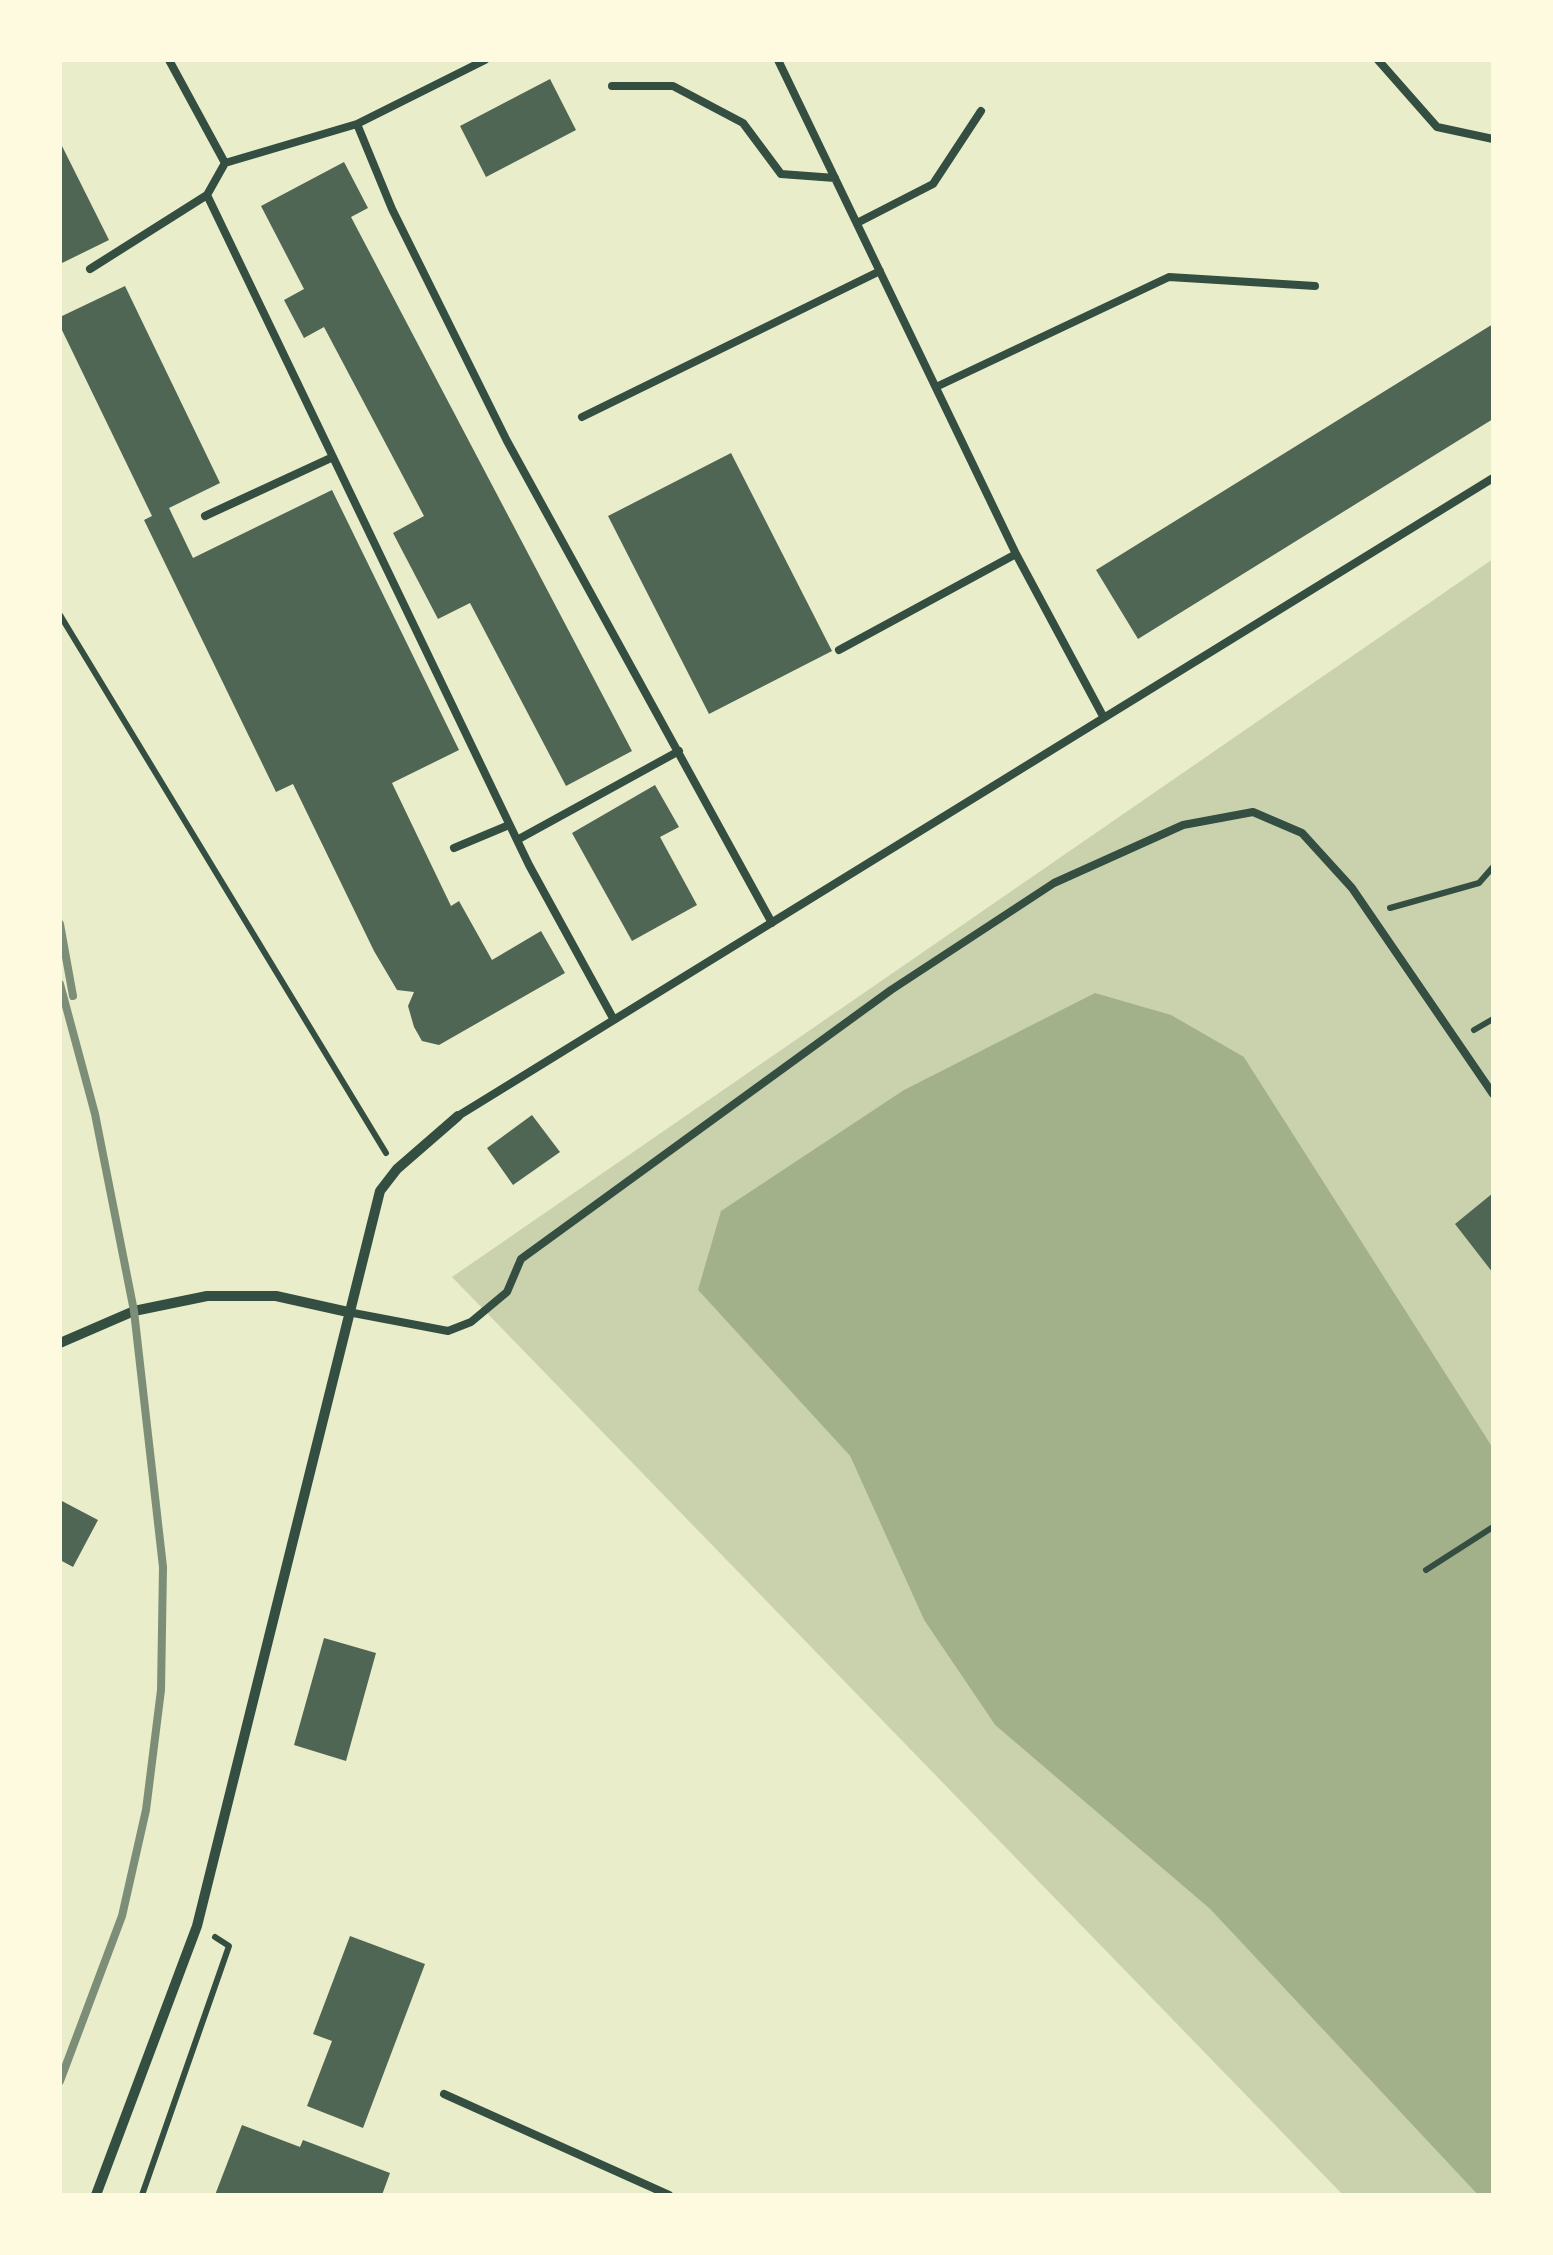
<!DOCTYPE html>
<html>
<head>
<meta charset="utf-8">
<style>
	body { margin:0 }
	#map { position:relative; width:1553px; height:2255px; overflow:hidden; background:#e9edc9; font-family:Ubuntu,sans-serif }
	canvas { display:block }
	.frame { position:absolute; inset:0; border:62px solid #fefae0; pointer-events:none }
</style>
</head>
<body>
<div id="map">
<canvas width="1553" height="2255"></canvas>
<div class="frame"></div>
</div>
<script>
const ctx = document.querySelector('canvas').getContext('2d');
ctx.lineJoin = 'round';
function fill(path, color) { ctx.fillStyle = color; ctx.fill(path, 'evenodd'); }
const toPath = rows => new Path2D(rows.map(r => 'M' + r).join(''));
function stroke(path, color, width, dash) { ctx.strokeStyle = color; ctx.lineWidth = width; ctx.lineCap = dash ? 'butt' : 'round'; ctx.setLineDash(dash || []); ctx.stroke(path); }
const green = toPath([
	[1493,559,1493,1448,1244,1057,698,1290,850,1456,924,1620,995,1725,1210,1909,1478,2195,1343,2195,452,1277]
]);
const water = toPath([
	[1095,993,1171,1015,1244,1057,1493,1448,1493,2195,1478,2195,1210,1909,995,1725,924,1620,850,1456,698,1290,721,1211,904,1090]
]);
const building = toPath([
	[550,79,576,130,486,177,460,126],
	[60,142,109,240,60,264],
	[344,162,368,208,351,217,632,751,566,786,470,603,438,619,393,533,424,516,324,327,304,338,284,300,304,289,261,206],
	[125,286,220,483,169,508,193,558,332,490,459,750,392,783,451,906,459,901,492,960,541,931,565,973,439,1045,422,1041,414,1027,408,1006,414,992,397,990,374,951,293,784,276,792,144,520,152,516,60,326,60,317],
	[1493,324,1493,419,1138,639,1096,570],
	[731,453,832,651,709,714,608,516],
	[655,785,679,827,660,837,697,905,632,941,572,833],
	[532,1115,560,1152,513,1185,487,1148],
	[1493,1193,1493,1273,1455,1224],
	[60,1500,98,1520,73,1567,60,1560],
	[324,1638,376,1653,346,1761,294,1745],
	[350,1936,425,1964,363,2128,307,2106,332,2041,313,2034],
	[242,2125,300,2147,303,2140,390,2173,382,2195,215,2195]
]);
const path = toPath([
	[60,615,386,1153],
	[1390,908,1479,883,1493,867],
	[1474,1030,1493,1019],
	[1426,1570,1493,1527],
	[142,2195,229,1946,215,1937]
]);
const service = toPath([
	[169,60,225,163],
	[485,60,357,124,225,163,207,195,529,865,614,1020],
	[778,60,1016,554],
	[1378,60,1437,127,1493,139],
	[612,86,673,86,743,123,781,174,835,178],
	[357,124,392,209,507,441,772,923],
	[857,223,933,184,981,111],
	[90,269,207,195],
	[936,387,1169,277,1315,286],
	[582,417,880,271],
	[205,516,333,457],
	[839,650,1016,554,1104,718],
	[517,840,679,751],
	[454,848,509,825],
	[458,1116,1493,478],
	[348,1312,448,1331,471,1322,507,1292,521,1259,891,990,1054,883,1183,825,1253,812,1302,833,1352,888,1493,1094],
	[444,2094,669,2195]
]);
const minor = toPath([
	[60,1343,134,1311,207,1296,276,1296,348,1312],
	[96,2195,197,1926,380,1191,397,1169,458,1116]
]);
const rail = toPath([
	[60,924,73,996],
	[60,984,95,1114,134,1311,163,1567,161,1690,146,1810,122,1916,60,2081]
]);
fill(green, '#cad2ad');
fill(water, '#a3b18a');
fill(building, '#4f6655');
stroke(path, '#344e41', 6);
stroke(service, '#344e41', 8);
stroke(minor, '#344e41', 10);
stroke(rail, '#7c8e77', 8);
</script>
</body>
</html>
